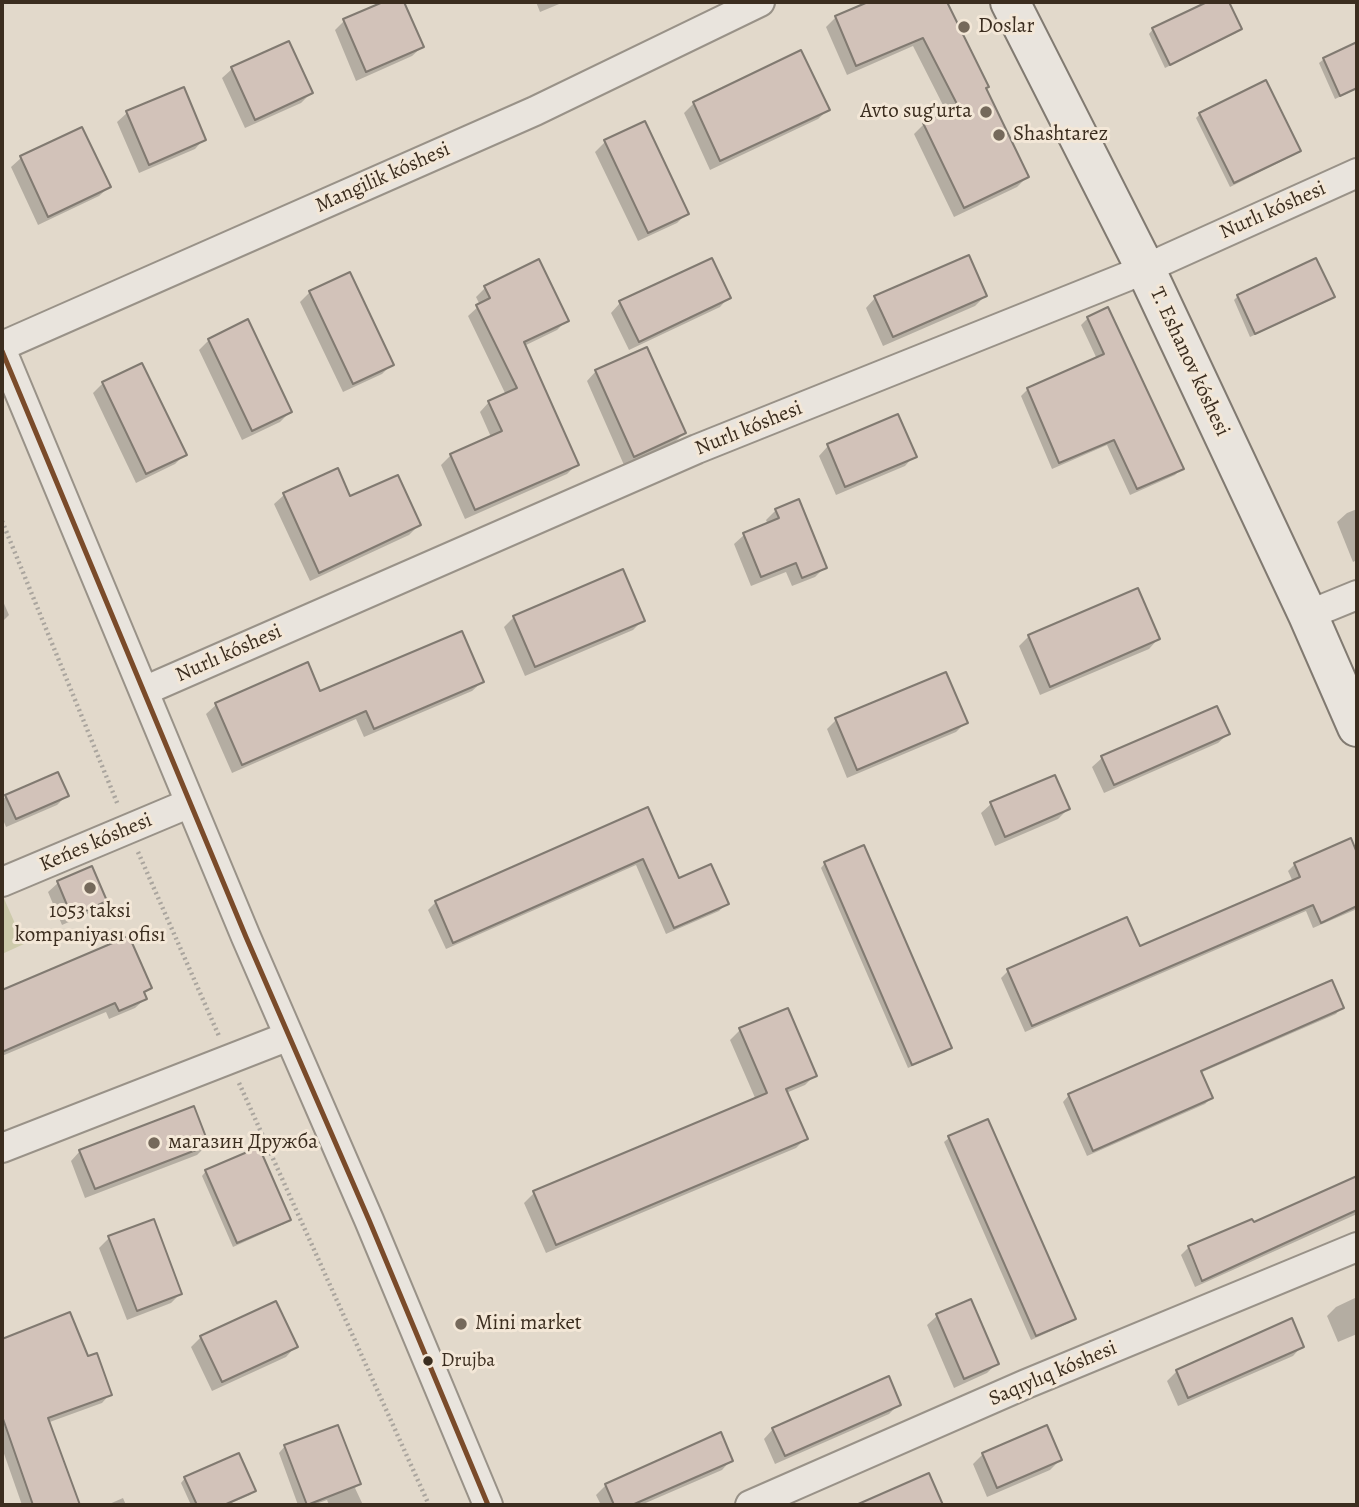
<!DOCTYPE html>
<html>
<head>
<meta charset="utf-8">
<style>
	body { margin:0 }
	#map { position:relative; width:1359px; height:1507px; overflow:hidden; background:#e2d9cb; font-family:Alegreya,serif }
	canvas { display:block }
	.frame { position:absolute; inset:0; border:4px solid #3b2d1f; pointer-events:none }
</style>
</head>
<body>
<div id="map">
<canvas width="1359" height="1507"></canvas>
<div class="frame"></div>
</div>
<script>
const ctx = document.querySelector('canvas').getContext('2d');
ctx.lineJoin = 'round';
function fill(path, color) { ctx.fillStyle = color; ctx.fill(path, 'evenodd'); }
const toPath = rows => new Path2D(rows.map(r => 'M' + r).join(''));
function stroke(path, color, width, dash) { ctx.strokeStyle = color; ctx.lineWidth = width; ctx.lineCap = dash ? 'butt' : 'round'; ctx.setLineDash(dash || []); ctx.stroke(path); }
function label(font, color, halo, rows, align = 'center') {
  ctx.font = font + ' Alegreya,serif'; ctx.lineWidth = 6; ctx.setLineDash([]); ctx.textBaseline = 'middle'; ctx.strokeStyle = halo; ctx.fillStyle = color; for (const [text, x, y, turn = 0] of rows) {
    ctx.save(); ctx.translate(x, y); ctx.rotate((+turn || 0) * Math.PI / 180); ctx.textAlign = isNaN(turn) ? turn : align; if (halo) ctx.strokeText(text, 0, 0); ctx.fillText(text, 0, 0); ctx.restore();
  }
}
const green = toPath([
	[2,894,24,944,2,954]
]);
const shadow = toPath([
	[388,2,402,2,422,47,412,56,356,81,335,30,344,21],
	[536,2,564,2,540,12],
	[872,2,945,2,987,86,984,89,1027,177,1017,187,954,217,914,134,924,124,947,113,913,46,847,75,826,27,836,17],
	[1211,2,1227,2,1240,29,1236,33,1165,68,1149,34,1153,29],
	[1357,44,1357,89,1335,99,1319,63,1324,59],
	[232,69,311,93,301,103,245,128,222,78],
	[694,103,828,110,818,119,710,170,684,113],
	[127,113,204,139,195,149,139,173,117,122],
	[1200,114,1299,151,1294,155,1230,187,1196,118],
	[81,129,109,187,99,196,38,225,11,167,21,158],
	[605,142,687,213,677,223,638,241,595,152],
	[486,287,567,320,557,330,524,346,577,464,567,474,465,519,441,465,451,455,491,437,480,412,489,402,506,395,468,316,480,305,476,297],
	[310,292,392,364,382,374,343,392,300,302],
	[985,296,975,306,883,346,866,308,875,298],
	[1238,296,1333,297,1328,301,1250,337,1234,300],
	[729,297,720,307,629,350,611,313,620,303],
	[1088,318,1182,468,1175,475,1130,495,1107,445,1052,469,1021,396,1028,389,1097,359,1081,325],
	[209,340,290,412,280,422,242,440,199,350],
	[596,371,684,433,674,443,624,465,587,381],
	[103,383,184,455,175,464,136,483,93,393],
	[828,446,914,456,905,466,836,495,819,456],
	[284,495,350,499,419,525,409,535,310,581,274,504],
	[1357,509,1357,560,1353,562,1337,522,1347,513],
	[776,510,825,567,815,577,792,586,786,572,751,586,734,544,744,535,768,525,766,520],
	[2,599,9,615,2,622],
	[514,617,643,620,633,630,525,676,504,627],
	[1029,636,1158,639,1149,649,1040,695,1019,646],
	[307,665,319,693,482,682,472,691,364,737,356,719,232,773,206,714,216,705],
	[836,720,966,722,956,732,847,778,827,729],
	[1228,734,1218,743,1104,793,1092,767,1102,758],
	[6,796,66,796,57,805,6,827,2,817,2,801],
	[991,804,1068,809,1058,819,995,846,981,813],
	[647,809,678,880,727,903,719,911,666,934,636,865,446,949,428,910,436,902],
	[1350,841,1357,857,1357,909,1313,928,1306,911,1025,1032,1001,978,1008,971,1139,949,1293,882,1288,871,1295,864],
	[825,863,950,1047,946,1052,908,1068,821,868],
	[91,868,105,900,96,910,62,925,48,892,58,883],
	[128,938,150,988,143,994,145,999,135,1008,109,1019,106,1012,2,1056,2,992],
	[1342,1007,1336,1014,1200,1073,1211,1098,1205,1104,1087,1156,1063,1102,1069,1095],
	[740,1030,815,1075,805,1085,786,1093,806,1138,796,1148,546,1253,524,1203,534,1193,756,1100,730,1040],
	[949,1138,1074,1319,1069,1323,1031,1340,944,1142],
	[207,1145,197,1155,85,1198,71,1161,80,1151],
	[206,1171,289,1220,284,1224,233,1247,202,1176],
	[1357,1178,1357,1214,1195,1287,1181,1255,1189,1247,1253,1224],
	[109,1238,180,1294,171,1303,127,1320,99,1248],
	[1357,1297,1357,1334,1338,1342,1327,1316,1336,1307],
	[970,1301,997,1363,987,1373,954,1388,927,1325,937,1316],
	[69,1314,87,1358,110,1394,102,1403,47,1423,78,1505,22,1505,2,1448,2,1341],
	[201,1337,295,1347,286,1357,212,1391,191,1347],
	[1302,1346,1293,1356,1178,1406,1167,1381,1177,1371],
	[899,1404,889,1414,775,1464,764,1439,773,1429],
	[285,1446,359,1484,355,1488,363,1505,329,1505,327,1500,313,1505,298,1505,279,1453],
	[983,1454,1060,1460,1050,1470,987,1497,973,1464],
	[731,1460,722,1470,641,1505,601,1505,596,1495,606,1485],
	[185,1478,254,1491,250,1495,227,1505,191,1505,181,1483],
	[123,1498,126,1505,107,1505]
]);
const building = toPath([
	[383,2,404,2,424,47,366,72,343,19,383,2],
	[868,2,947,2,989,87,986,88,1029,177,964,208,923,123,958,106,923,38,856,66,835,16,868,2],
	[1207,2,1229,2,1242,29,1170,65,1152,28,1207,2],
	[289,41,313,93,255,120,231,67,289,41],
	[1357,42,1357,88,1340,96,1323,58,1357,42],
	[801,50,830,110,720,161,693,102,801,50],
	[1266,80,1301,151,1234,183,1199,113,1266,80],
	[184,87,206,140,149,165,126,111,184,87],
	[645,121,689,214,648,233,604,140,645,121],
	[82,127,111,187,48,217,20,156,82,127],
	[969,255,987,296,893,337,874,296,969,255],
	[712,258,731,298,639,342,619,301,712,258],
	[1316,258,1335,297,1255,334,1237,295,1316,258],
	[539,259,569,321,524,342,579,465,475,510,450,454,502,431,488,401,517,388,476,305,490,298,484,286,539,259],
	[350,272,394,365,353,384,309,291,350,272],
	[1108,307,1184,469,1137,489,1114,440,1059,463,1027,388,1104,354,1087,317,1108,307],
	[248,319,292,412,252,431,208,339,248,319],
	[647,347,686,433,634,457,595,370,647,347],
	[142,363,187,455,146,474,102,382,142,363],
	[898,414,917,457,845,487,827,444,898,414],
	[338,468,350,496,398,475,421,525,319,573,283,493,338,468],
	[799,499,827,568,802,578,796,563,761,577,743,533,779,518,775,509,799,499],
	[623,569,645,621,535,667,513,616,623,569],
	[1138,588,1160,639,1050,687,1028,635,1138,588],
	[462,631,484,682,374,729,366,711,242,765,215,703,308,662,320,691,462,631],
	[946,672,968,723,857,770,835,718,946,672],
	[1217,706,1230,734,1114,785,1101,756,1217,706],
	[58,772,69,796,16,819,5,795,58,772],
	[1055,775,1070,809,1005,837,990,802,1055,775],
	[648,807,679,878,711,864,729,904,674,928,643,859,453,943,435,901,648,807],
	[1351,838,1357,853,1357,906,1321,923,1313,905,1032,1026,1007,969,1127,917,1140,946,1300,877,1294,863,1351,838],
	[864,845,952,1048,912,1065,824,862,864,845],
	[92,866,107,901,72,917,57,881,92,866],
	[129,936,152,988,144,992,147,999,119,1011,115,1003,2,1052,2,990,129,936],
	[1332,980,1344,1008,1201,1071,1213,1098,1093,1151,1068,1094,1332,980],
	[788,1008,817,1076,786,1089,808,1139,556,1245,533,1191,767,1093,739,1028,788,1008],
	[194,1106,209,1145,95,1189,79,1150,194,1106],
	[988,1119,1076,1319,1036,1336,948,1136,988,1119],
	[259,1147,291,1220,237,1243,205,1170,259,1147],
	[1357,1176,1357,1210,1202,1281,1188,1246,1252,1219,1254,1222,1357,1176],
	[154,1219,182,1294,137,1311,108,1236,154,1219],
	[971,1299,999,1364,964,1379,936,1314,971,1299],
	[276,1301,298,1347,222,1382,200,1336,276,1301],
	[70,1312,88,1356,97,1353,112,1395,48,1418,80,1505,33,1505,2,1416,2,1339,70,1312],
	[1292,1318,1304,1347,1188,1398,1176,1370,1292,1318],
	[889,1376,901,1405,785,1456,772,1428,889,1376],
	[338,1425,361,1484,307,1505,284,1445,338,1425],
	[1047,1425,1062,1460,997,1488,982,1453,1047,1425],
	[721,1432,733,1461,632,1505,614,1505,605,1484,721,1432],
	[239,1453,256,1491,224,1505,197,1505,184,1477,239,1453],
	[929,1473,943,1505,856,1505,929,1473]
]);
const path = toPath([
	[2,521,118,805],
	[138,852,219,1036],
	[239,1083,429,1505]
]);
const street = toPath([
	[2,346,535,111,760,2],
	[2,351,246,937,369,1220,488,1505],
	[1308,615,1357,595],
	[144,691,697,449,1131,275,1357,173],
	[2,882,190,803],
	[2,1148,289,1036],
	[750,1505,1026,1384,1357,1247]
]);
const secondary = toPath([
	[1010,2,1145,268,1308,615,1357,727]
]);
const bus1 = toPath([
	[2,351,246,937,369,1220,488,1505]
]);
const markers = [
	[964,27,7,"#75695b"],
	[986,112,7,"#75695b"],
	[999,135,7,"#75695b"],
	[90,888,7,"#75695b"],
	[154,1143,7,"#75695b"],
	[461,1324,7,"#75695b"],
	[428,1361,6,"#3b2d1f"]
];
const busNames = [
	["Drujba",441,1361]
];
const poiNames = [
	["Doslar",978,27],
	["Avto sug'urta",972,112,"right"],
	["Shashtarez",1013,135],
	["1053 taksi",90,912,"center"],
	["kompaniyası ofisı",90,936,"center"],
	["магазин Дружба",168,1143],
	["Mini market",475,1324]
];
const streetNames = [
	["Mangilik kóshesi",383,178,-24],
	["Nurlı kóshesi",1273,211,-24],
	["T. Eshanov kóshesi",1189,362,65],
	["Nurlı kóshesi",749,429,-22],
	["Nurlı kóshesi",229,654,-24],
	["Keńes kóshesi",96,843,-23],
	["Saqıylıq kóshesi",1053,1374,-23]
];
fill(green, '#cdcaab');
fill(shadow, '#0003');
fill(building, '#d2c2b9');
stroke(building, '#817a71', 2);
stroke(street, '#999288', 32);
stroke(secondary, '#817a71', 42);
stroke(path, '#aaa59e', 4.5, [2, 3.5]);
stroke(street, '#e9e4dd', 28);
stroke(secondary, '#e9e4dd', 38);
stroke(bus1, '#7a4b2a', 5);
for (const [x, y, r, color] of markers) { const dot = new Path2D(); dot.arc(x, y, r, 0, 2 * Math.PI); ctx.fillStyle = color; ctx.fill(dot); stroke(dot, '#f3e7d7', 2.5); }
label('19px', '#3b2d1f', '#f3e7d7', busNames, 'left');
label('21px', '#3b2d1f', '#f3e7d7', poiNames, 'left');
label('21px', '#3b2d1f', '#f3e7d7', streetNames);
</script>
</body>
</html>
